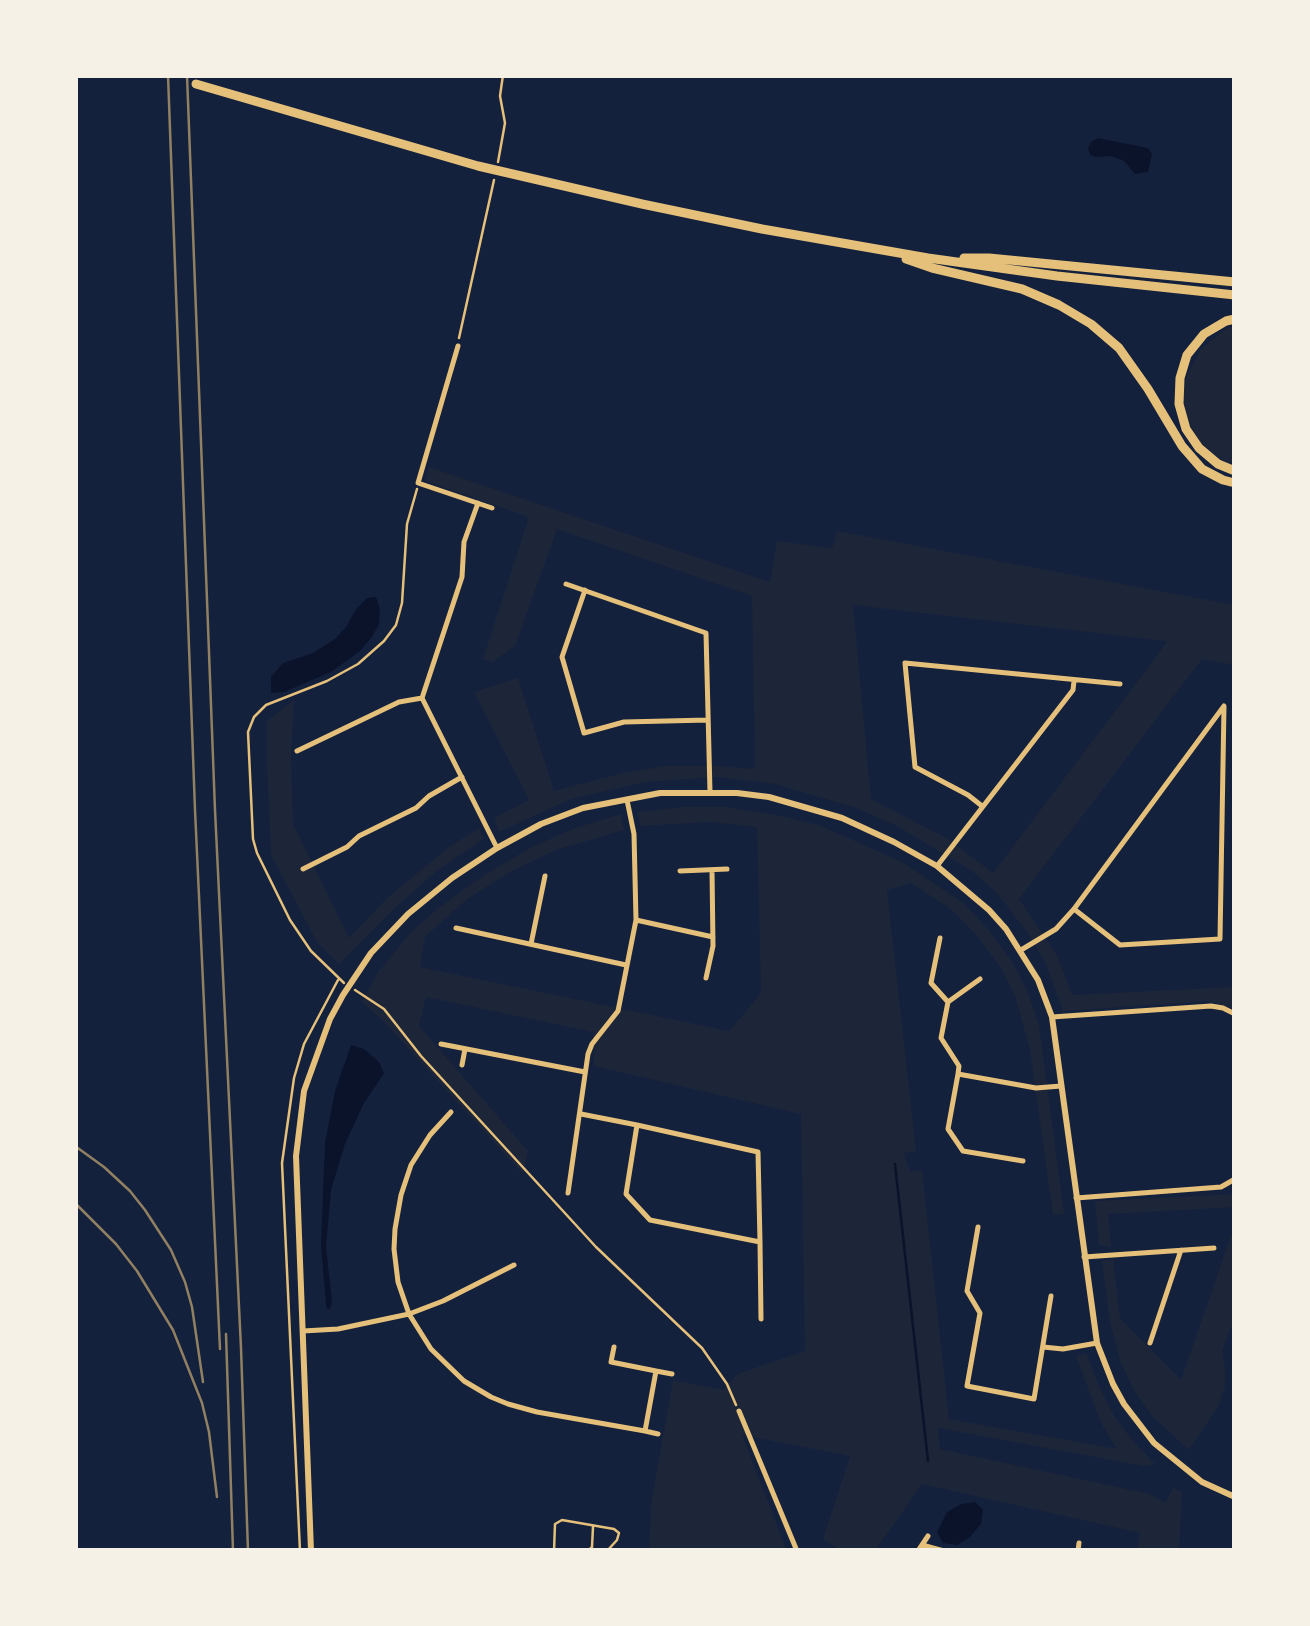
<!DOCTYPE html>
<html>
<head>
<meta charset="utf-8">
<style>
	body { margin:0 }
	#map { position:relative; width:1310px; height:1626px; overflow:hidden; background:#14213d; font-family:Rubik,sans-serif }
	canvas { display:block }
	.frame { position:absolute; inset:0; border:78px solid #f6f1e7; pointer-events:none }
</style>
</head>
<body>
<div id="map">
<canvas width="1310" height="1626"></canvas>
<div class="frame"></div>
</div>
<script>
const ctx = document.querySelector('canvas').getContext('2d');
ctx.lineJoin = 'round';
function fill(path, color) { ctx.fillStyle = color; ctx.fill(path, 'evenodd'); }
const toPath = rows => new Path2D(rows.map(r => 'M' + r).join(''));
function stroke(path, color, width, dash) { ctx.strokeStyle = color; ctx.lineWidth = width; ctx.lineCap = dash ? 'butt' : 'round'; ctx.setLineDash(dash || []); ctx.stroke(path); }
const green = toPath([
	[1235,325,1235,463,1226,462,1208,451,1195,435,1187,416,1183,396,1186,378,1200,350,1224,330],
	[429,467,770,582,777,541,832,548,837,531,1235,605,1235,665,1202,659,1019,899,1058,957,1072,995,1235,987,1235,1009,1208,1001,1063,1011,1046,964,1028,933,996,892,972,871,897,826,856,808,775,784,717,777,645,782,571,799,499,832,494,818,529,800,474,692,518,678,554,791,623,773,666,766,717,766,755,769,752,596,557,529,515,646,492,662,483,659,529,517,425,481],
	[853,605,1166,641,1167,642,993,873,948,839,871,799],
	[294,700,291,755,293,824,349,938,387,898,449,847,479,828,484,839,438,870,397,906,339,964,317,942,271,855,267,764,267,721],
	[683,807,725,807,776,815,819,825,902,862,962,902,987,928,1012,961,1028,993,1039,1025,1064,1214,1053,1215,1030,1050,1015,996,1001,968,978,937,951,909,911,883,887,890,916,1151,904,1153,910,1171,922,1170,949,1419,1117,1449,1101,1423,1076,1356,1086,1353,1099,1386,1113,1414,1132,1440,1155,1464,1144,1466,938,1428,940,1449,1150,1494,1165,1503,1173,1488,1182,1492,1179,1551,1137,1551,1140,1533,922,1484,875,1551,841,1551,823,1539,850,1456,742,1435,787,1551,649,1551,651,1504,673,1380,724,1390,737,1374,805,1351,801,1114,594,1066,593,1032,426,997,419,1026,528,1151,523,1174,384,1022,362,1002,378,972,412,931,441,906,484,875,530,848,572,829,621,814,624,830,556,850,510,872,466,900,425,937,420,967,729,1031,761,993,757,827,710,822,640,826,638,812],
	[1235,1194,1235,1207,1108,1214,1111,1247,1099,1245,1095,1201],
	[1235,1224,1235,1317,1222,1351,1225,1367,1225,1386,1219,1405,1189,1450,1152,1416,1133,1389,1120,1360,1110,1322,1102,1261,1113,1260,1120,1318,1181,1380]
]);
const water = toPath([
	[1098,138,1148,148,1152,154,1148,172,1135,174,1124,161,1111,156,1096,157,1090,155,1088,148,1091,142],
	[376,597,380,609,379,624,372,637,360,651,331,672,284,692,271,693,271,677,283,663,313,653,335,639,346,627,356,609,367,598],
	[351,1045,364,1049,379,1062,384,1073,363,1105,345,1144,331,1190,326,1247,332,1301,330,1309,327,1309,326,1305,321,1245,325,1143,335,1091],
	[975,1502,983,1510,981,1524,969,1538,957,1545,943,1543,937,1532,947,1512,961,1504]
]);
const stream = toPath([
	[895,1164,928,1461]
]);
const path = toPath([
	[498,162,505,123,500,96,503,75],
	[459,338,494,180],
	[344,983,311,951,290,920,257,853,253,839,248,732,254,717,266,705,327,681,358,664,384,641,396,625,402,603,407,524,417,489],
	[355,990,384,1009,421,1056,596,1247,702,1348,727,1384,736,1405],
	[300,1551,282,1163,294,1078,304,1044,338,980],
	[554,1551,555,1524,562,1520,614,1529,619,1533,617,1540,607,1551],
	[588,1551,592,1547,593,1527]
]);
const minor = toPath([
	[458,346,418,483,492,508],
	[478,503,464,542,462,577,422,698,497,848],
	[566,584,706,633,710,792],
	[585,590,562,657,584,733,624,722,708,720],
	[297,751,399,702,422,698],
	[982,806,968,795,915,767,905,663,1120,684],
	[937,866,1073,690,1074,681],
	[303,869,347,847,359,836,416,808,429,796,462,777],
	[680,871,727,869],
	[636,920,713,937],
	[456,928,626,965],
	[940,938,931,983,948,1002],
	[531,944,545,876],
	[1021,950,1056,929,1074,909,1224,706,1220,939,1120,945,1074,909],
	[706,978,713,946,712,870],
	[1052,1017,1211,1006,1223,1008,1235,1014],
	[441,1044,585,1072],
	[462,1065,465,1049],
	[958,1074,959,1066,941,1038,948,1002,980,979],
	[451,1112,430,1135,411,1165,401,1195,395,1229,394,1249,398,1282,409,1314,431,1349,464,1381,491,1397,508,1404,537,1412,645,1431,656,1371,611,1362,614,1347],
	[581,1114,637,1125,626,1194,650,1220,760,1242,761,1319],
	[637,1125,758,1152,760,1242],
	[1023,1161,963,1151,948,1129,958,1074,1036,1088,1061,1086],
	[568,1193,588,1054,592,1044,618,1011,636,920,634,834,627,800],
	[1076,1198,1221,1187,1235,1179],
	[978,1227,967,1291,980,1313,967,1386,1034,1399,1051,1296],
	[1084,1257,1214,1248],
	[303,1331,338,1329,409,1314,443,1301,514,1265],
	[1150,1343,1181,1250],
	[1043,1347,1063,1349,1097,1343],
	[656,1371,672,1374],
	[739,1411,797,1551],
	[645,1431,658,1434],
	[922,1545,944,1551],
	[918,1551,928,1536],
	[1078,1551,1079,1543]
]);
const tertiary = toPath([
	[311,1551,296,1156,304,1091,330,1019,343,995,371,953,408,914,452,878,497,848,541,824,583,808,660,793,737,793,769,797,842,818,894,842,937,866,989,910,1006,929,1038,980,1052,1017,1097,1343,1113,1384,1124,1404,1154,1443,1202,1482,1235,1497]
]);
const trunk = toPath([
	[196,84,478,166,642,204,762,229,928,258,1057,276,1235,295],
	[964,258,989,258,1235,282],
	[906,259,932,268,1022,289,1059,305,1091,324,1119,348,1148,389,1182,446,1202,469,1223,480,1235,483],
	[1235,319,1226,321,1204,334,1187,355,1180,378,1179,404,1186,429,1199,448,1218,464,1235,471]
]);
const rail = toPath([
	[168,75,195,810,220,1349],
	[187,75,215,810,241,1348,248,1551],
	[75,1146,104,1167,130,1191,145,1210,171,1250,185,1282,192,1307,203,1382],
	[75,1203,116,1244,137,1271,173,1330,202,1403,209,1432,217,1497],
	[226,1334,233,1551]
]);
fill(green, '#1d2539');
fill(water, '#0b132b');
stroke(stream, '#0b132b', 2.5);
stroke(path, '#e5c07b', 2.5);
stroke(minor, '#e5c07b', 5);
stroke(tertiary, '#e5c07b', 6);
stroke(trunk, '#e5c07b', 9);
stroke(rail, '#918062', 2.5);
</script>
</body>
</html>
